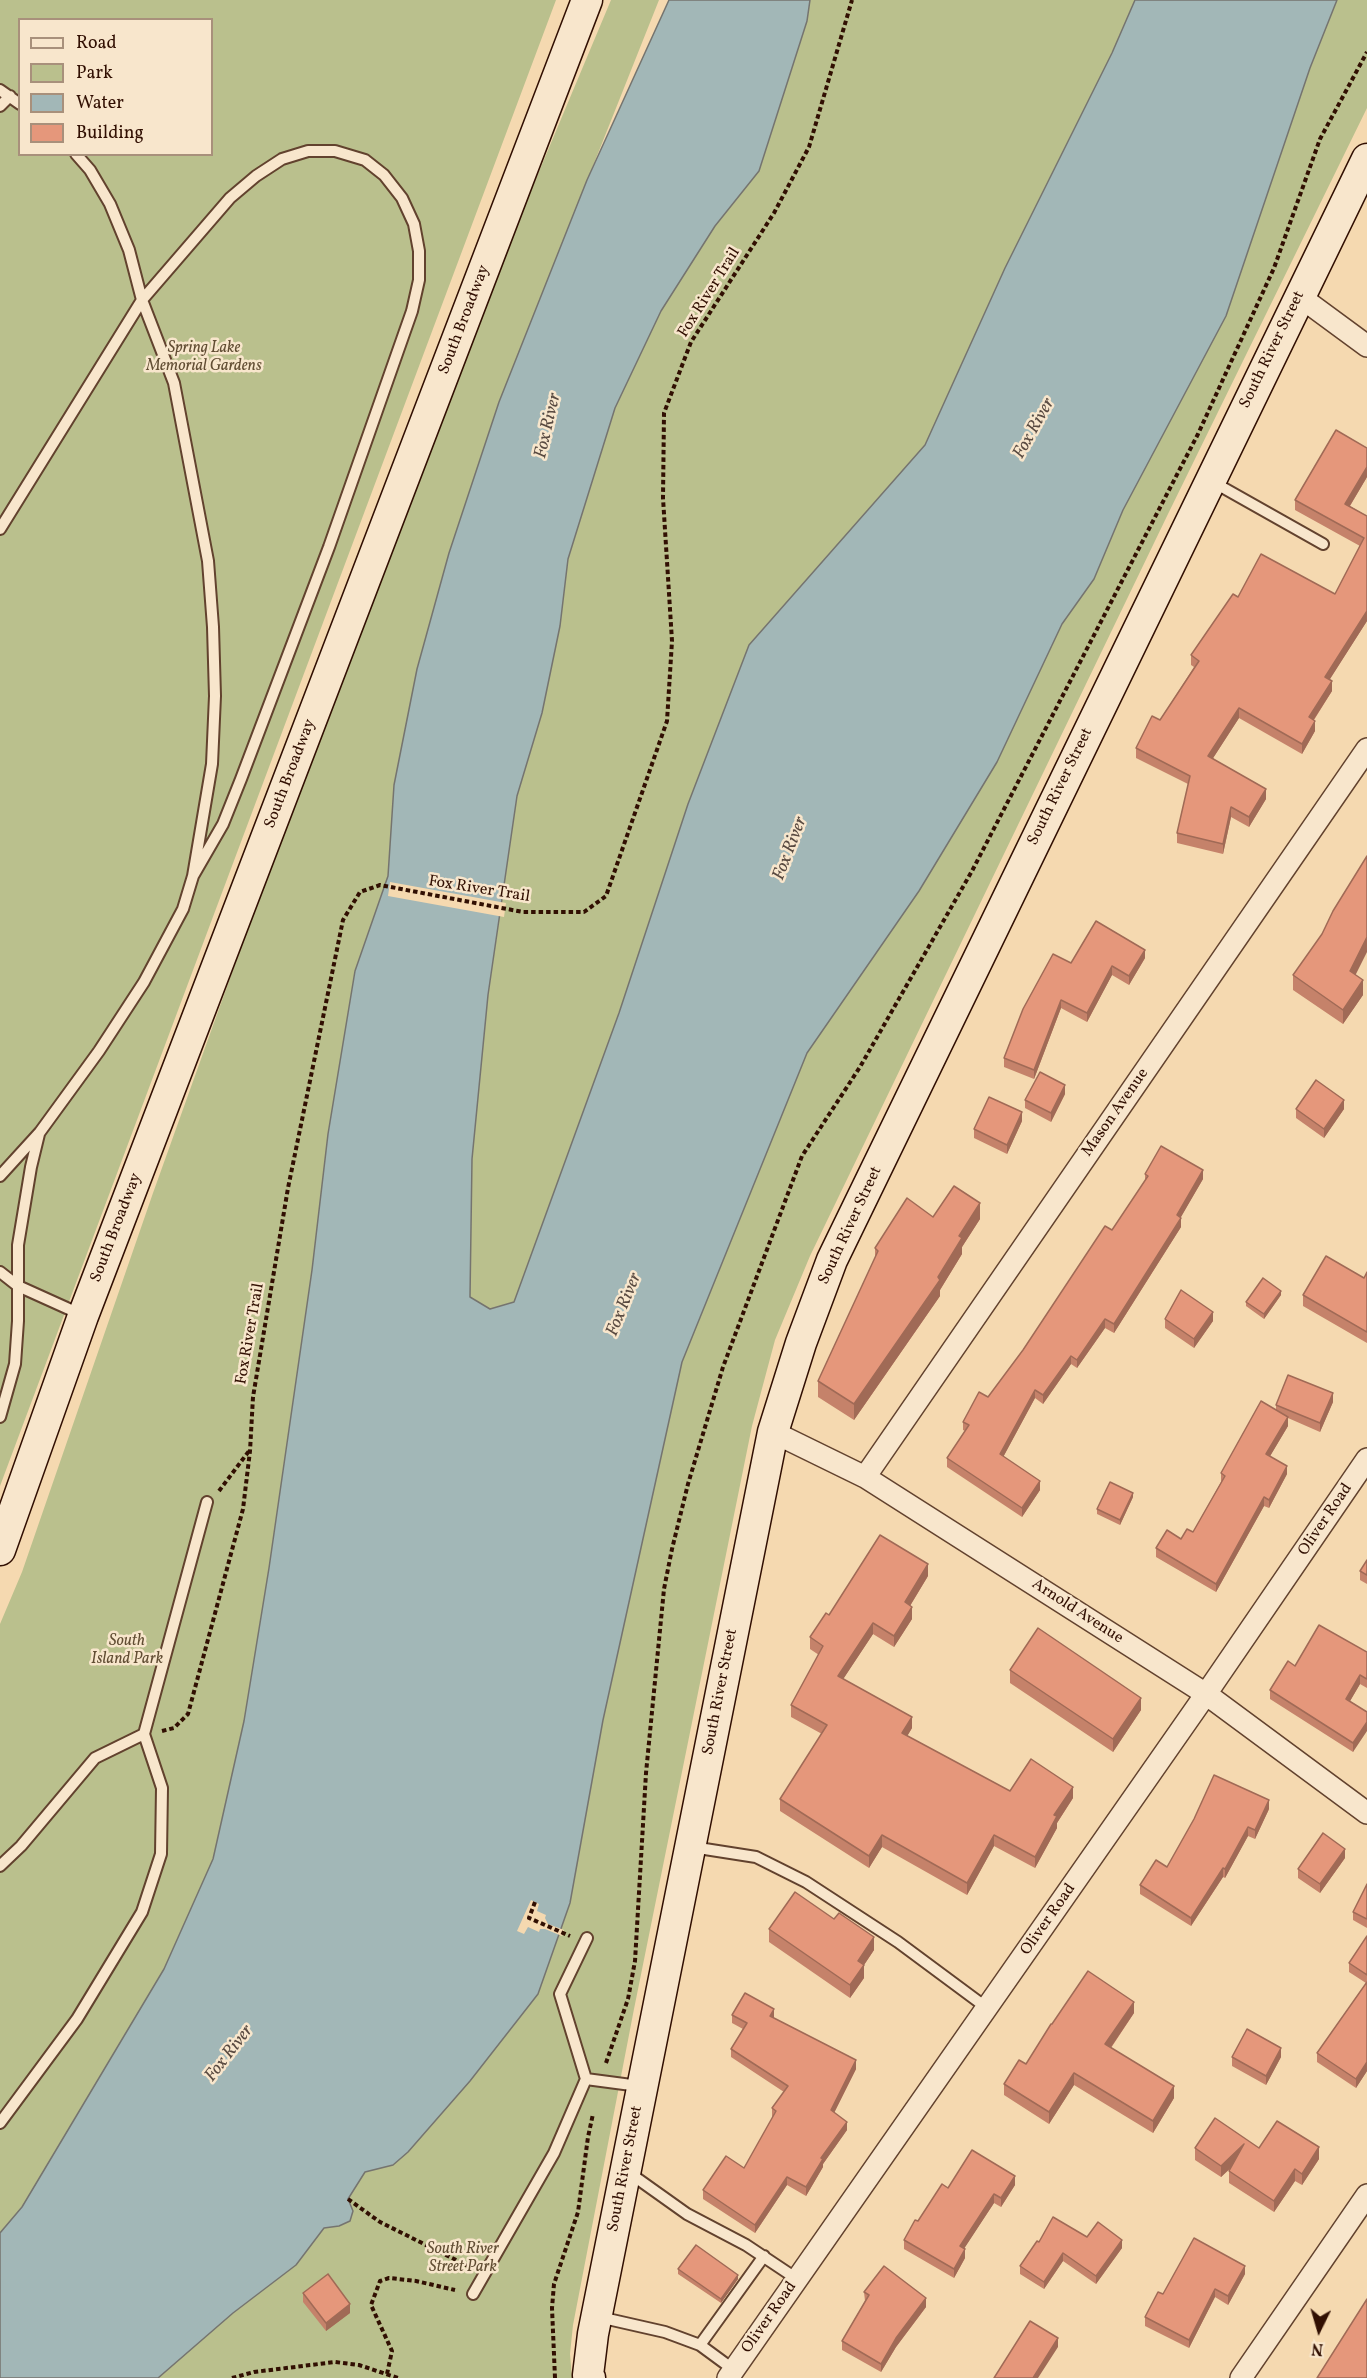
<!DOCTYPE html>
<html>
<head>
<meta charset="utf-8">
<style>
	body { margin:0 }
	#map { position:relative; width:1367px; height:2378px; overflow:hidden; background:#f5d9b0; font-family:Vollkorn,serif }
	canvas { display:block }
	.legend { position:absolute; left:18px; top:18px; width:195px; height:138px; box-sizing:border-box; background:#f8e6cc; border:2px solid #a8907b; margin:0; padding:8px 10px; list-style:none; font-size:18px; color:#310f02 }
	.legend li { display:flex; align-items:center; gap:12px; height:30px }
	.legend b { width:30px; border:2px solid #a8907b }
	.north { position:absolute; left:1289px; top:2300px; width:60px; height:60px; -webkit-text-stroke:4px #f8e6cc; paint-order:stroke; rotate:185deg; font-size:16px; font-weight:700; line-height:24px; text-align:center; color:#310f02 }
	.north::after { content:''; display:block; margin:auto; width:21px; height:27px; background:#310f02; clip-path:polygon(50% 0,100% 100%,50% 72%,0 100%) }
</style>
</head>
<body>
<div id="map">
<canvas width="1367" height="2378"></canvas>
<ul class="legend">
<li><b style="height:8px;background:#f8e6cc"></b>Road</li>
<li><b style="height:16px;background:#bac08d"></b>Park</li>
<li><b style="height:16px;background:#a2b7b7"></b>Water</li>
<li><b style="height:16px;background:#e5977b"></b>Building</li>
</ul>
<div class="north">N</div>
</div>
<script>
const ctx = document.querySelector('canvas').getContext('2d');
ctx.lineJoin = 'round';
function fill(path, color) { ctx.fillStyle = color; ctx.fill(path, 'evenodd'); }
const toPath = rows => new Path2D(rows.map(r => 'M' + r).join(''));
function stroke(path, color, width, dash) { ctx.strokeStyle = color; ctx.lineWidth = width; ctx.lineCap = dash ? 'butt' : 'round'; ctx.setLineDash(dash || []); ctx.stroke(path); }
function label(font, color, halo, rows, align = 'center') {
  ctx.font = font + ' Vollkorn,serif'; ctx.lineWidth = 5; ctx.setLineDash([]); ctx.textBaseline = 'middle'; ctx.strokeStyle = halo; ctx.fillStyle = color; for (const [text, x, y, turn = 0] of rows) {
    ctx.save(); ctx.translate(x, y); ctx.rotate((+turn || 0) * Math.PI / 180); ctx.textAlign = isNaN(turn) ? turn : align; if (halo) ctx.strokeText(text, 0, 0); ctx.fillText(text, 0, 0); ctx.restore();
  }
}
const green = toPath([
	[0,0,556,0,0,1486],
	[20,20,212,20,212,154,20,154],
	[611,0,659,0,499,402,449,553,417,669,394,785,388,876,355,971,328,1134,312,1270,269,1568,244,1721,213,1859,164,1969,22,2207,0,2233,0,1624,22,1572,153,1193,244,939,375,585,514,231],
	[810,0,1135,0,1112,53,1005,268,925,445,749,645,688,804,619,1013,514,1302,490,1309,470,1297,472,1159,488,995,517,796,542,713,560,626,568,559,615,408,661,311,715,226,759,171,807,21],
	[1337,0,1367,0,1367,108,1168,514,810,1256,775,1340,752,1426,634,2009,573,2325,570,2354,572,2378,158,2378,233,2313,296,2265,324,2228,339,2226,353,2211,348,2199,365,2172,393,2165,570,1903,603,1720,682,1362,807,1053,919,891,997,762,1062,624,1094,579]
]);
const water = toPath([
	[669,0,810,0,807,21,759,171,715,226,661,311,615,408,568,559,560,626,542,713,517,796,488,995,472,1159,470,1297,490,1309,514,1302,619,1013,688,804,749,645,925,445,1005,268,1112,53,1135,0,1337,0,1310,68,1226,316,1123,510,1094,579,1062,624,997,762,919,891,807,1053,682,1362,603,1720,570,1903,538,1994,470,2081,408,2152,393,2165,365,2172,348,2199,353,2211,350,2221,339,2226,324,2228,296,2265,233,2313,158,2378,0,2378,0,2233,22,2207,164,1969,213,1859,244,1721,269,1568,312,1270,328,1134,355,971,388,876,394,785,417,669,449,553,499,402,587,180,669,0]
]);
const pier = toPath([
	[390,882,506,903,504,917,388,896],
	[531,1900,539,1904,537,1911,546,1915,545,1918,548,1924,564,1930,562,1936,545,1929,540,1929,539,1932,528,1927,524,1934,517,1931]
]);
const path = toPath([
	[219,1491,249,1451],
	[162,1731,174,1728,188,1714,243,1509,250,1451,253,1397,288,1188,343,920,360,892,380,885,523,912,584,912,606,896,667,721,672,641,663,498,664,413,691,342,774,213,809,147,852,0],
	[535,1902,529,1918,570,1936],
	[606,2063,628,1999,635,1961,646,1773,664,1589,672,1549,688,1484,723,1367,802,1156,860,1067,972,871,1198,434,1274,268,1320,139,1367,52],
	[348,2199,380,2222,468,2266],
	[387,2374,392,2351,371,2305,380,2281,389,2278,416,2281,455,2290],
	[232,2378,254,2372,335,2362,359,2365,398,2378],
	[555,2378,552,2308,554,2284,578,2212,588,2137,593,2114]
]);
const lane = toPath([
	[0,90,20,104],
	[0,106,10,96],
	[1213,482,1323,544],
	[0,529,142,300,230,198,256,176,282,159,308,151,335,151,365,160,384,175,402,198,414,224,419,251,419,280,412,311,329,547,241,779,223,824,193,876],
	[0,1176,40,1132,99,1051,144,982,183,909,193,876,212,764,215,696,213,627,208,561,174,383,142,300,129,250,110,204,90,170,76,154],
	[0,1272,18,1286,80,1314],
	[0,1417,15,1364,18,1321,18,1245,31,1167,39,1134],
	[692,1847,756,1857,806,1882,898,1942,987,2008],
	[0,1866,21,1846,95,1758,144,1734],
	[586,2079,560,1994,587,1938],
	[0,2123,77,2019,142,1912,161,1854,162,1788,144,1734,207,1502],
	[628,2172,687,2214,746,2245,797,2279],
	[473,2294,554,2153,586,2079,639,2086],
	[599,2317,665,2332,700,2345],
	[734,2370,700,2345,764,2256]
]);
const street = toPath([
	[1299,296,1367,346],
	[773,1432,865,1477,1206,1694,1367,1813],
	[865,1477,1367,749],
	[728,2378,1206,1694,1367,1459],
	[1241,2378,1367,2195]
]);
const secondary = toPath([
	[0,1550,83,1316,587,0],
	[590,2378,588,2375,593,2334,773,1432,801,1343,832,1260,1367,159]
]);
const wall = toPath([
	[1367,477,1350,506,1367,516,1367,621,1329,680,1332,691,1314,720,1315,731,1302,754,1239,718,1213,758,1266,799,1249,827,1231,817,1223,854,1177,843,1177,833,1188,784,1136,758,1136,748,1160,720,1194,667,1191,665,1191,655,1238,597,1335,594,1360,546,1295,510,1295,500],
	[1145,958,1129,985,1112,975,1087,1022,1061,1008,1034,1079,1004,1067,1004,1058,1071,963],
	[1293,975,1356,975,1363,995,1343,1024,1293,990],
	[1065,1094,1051,1122,1025,1108,1025,1100],
	[1296,1109,1344,1109,1324,1138,1296,1118],
	[1022,1121,1007,1154,974,1138,974,1129],
	[1145,1174,1203,1179,1180,1218,1181,1227,1114,1333,1105,1328,1077,1368,1071,1364,1043,1404,1035,1398,1003,1457,1040,1490,1022,1517,947,1467,947,1458,965,1431,963,1430,963,1422,988,1397,1112,1230,1145,1181],
	[933,1217,980,1219,962,1247,962,1254,940,1290,940,1296,854,1420,818,1397,818,1381,875,1258,875,1248],
	[1367,1272,1367,1343,1303,1306,1303,1295,1364,1278],
	[1281,1295,1264,1319,1246,1306,1246,1302],
	[1165,1319,1213,1321,1194,1348,1165,1328],
	[1333,1402,1320,1432,1288,1418,1288,1426,1270,1456,1287,1474,1269,1508,1264,1506,1216,1592,1156,1557,1156,1548,1181,1539,1193,1532,1221,1482,1221,1473,1276,1410,1276,1405],
	[1133,1497,1120,1525,1097,1514,1097,1509],
	[1367,1560,1367,1584,1360,1580,1360,1571],
	[928,1576,910,1606,912,1619,894,1647,873,1634,843,1679,912,1728,907,1736,1010,1791,1073,1798,1057,1823,1057,1828,1035,1868,994,1846,967,1895,882,1847,869,1868,780,1811,780,1799,822,1734,791,1717,791,1705,819,1655,810,1649,810,1637,829,1615],
	[1367,1652,1367,1688,1360,1684,1350,1701,1367,1712,1353,1752,1270,1699,1270,1690,1295,1666],
	[1010,1670,1141,1710,1113,1752,1010,1683],
	[1269,1809,1255,1839,1248,1836,1225,1878,1223,1877,1191,1926,1140,1894,1140,1885,1167,1867],
	[1345,1858,1320,1893,1298,1878,1298,1869],
	[1367,1884,1367,1928,1353,1920,1353,1912],
	[834,1919,874,1950,864,1965,864,1978,850,1998,769,1942,769,1929],
	[1367,1936,1367,2071,1356,2088,1317,2062,1317,2053,1366,1983,1349,1972,1349,1963],
	[1134,2013,1111,2048,1174,2098,1153,2133,1074,2085,1049,2124,1004,2095,1004,2084,1026,2064,1052,2024],
	[732,2015,774,2017,773,2018,856,2069,834,2113,847,2130,823,2164,823,2167,806,2196,787,2185,755,2233,703,2199,703,2190,744,2168,773,2117,772,2117,772,2108,784,2092,731,2057,731,2049,743,2029,732,2023],
	[1232,2057,1281,2057,1266,2085,1232,2066],
	[1195,2148,1259,2148,1319,2159,1302,2185,1295,2181,1274,2212,1229,2183,1229,2171,1231,2168,1221,2177,1195,2160],
	[1015,2185,1001,2207,994,2203,964,2248,965,2258,954,2278,904,2249,904,2240,918,2221,948,2188],
	[1087,2237,1122,2248,1096,2284,1063,2261,1044,2289,1020,2274,1020,2266,1039,2242],
	[678,2269,738,2279,721,2303,678,2274],
	[1245,2274,1228,2305,1215,2297,1189,2348,1145,2326,1145,2317,1163,2294],
	[864,2292,926,2307,896,2347,881,2372,842,2350,842,2341,865,2301],
	[303,2293,350,2313,326,2331,303,2302]
]);
const shadedWall = toPath([
	[1367,467,1367,477,1345,514,1345,504],
	[1367,611,1367,621,1325,687,1325,677],
	[1332,681,1332,691,1309,727,1309,717],
	[1239,708,1239,718,1208,766,1208,756],
	[1315,721,1315,731,1302,754,1302,744],
	[1266,789,1266,799,1249,827,1249,817],
	[1231,807,1231,817,1223,854,1223,844],
	[1367,937,1367,952,1350,986,1350,971],
	[1145,950,1145,958,1129,985,1129,976],
	[1112,966,1112,975,1087,1022,1087,1013],
	[1363,980,1363,995,1343,1024,1343,1010],
	[1061,1000,1061,1008,1034,1079,1034,1070],
	[1065,1085,1065,1094,1051,1122,1051,1113],
	[1344,1100,1344,1109,1324,1138,1324,1129],
	[1022,1112,1022,1121,1007,1154,1007,1145],
	[1203,1170,1203,1179,1177,1224,1177,1215],
	[980,1203,980,1219,962,1247,962,1254,940,1290,940,1296,854,1420,854,1404,938,1277,959,1236],
	[1181,1218,1181,1227,1114,1333,1114,1324],
	[1281,1291,1281,1295,1264,1319,1264,1314],
	[1213,1312,1213,1321,1194,1348,1194,1339],
	[1105,1319,1105,1328,1077,1368,1077,1360],
	[1071,1356,1071,1364,1043,1404,1043,1395],
	[1035,1390,1035,1398,1000,1463,1000,1454],
	[1333,1393,1333,1402,1320,1432,1320,1423],
	[1288,1417,1288,1426,1266,1463,1266,1454],
	[1287,1466,1287,1474,1269,1508,1269,1500],
	[1040,1481,1040,1490,1022,1517,1022,1508],
	[1133,1493,1133,1497,1120,1525,1120,1520],
	[1264,1497,1264,1506,1216,1592,1216,1584],
	[928,1564,928,1576,905,1614,905,1602],
	[912,1607,912,1619,894,1647,894,1636],
	[873,1623,873,1634,838,1687,838,1676],
	[1360,1675,1360,1684,1346,1708,1346,1699],
	[1141,1698,1141,1710,1113,1752,1113,1739],
	[912,1717,912,1728,902,1745,902,1733],
	[1367,1722,1367,1731,1353,1752,1353,1743],
	[1073,1787,1073,1798,1057,1823,1057,1828,1035,1868,1035,1857,1054,1815],
	[1269,1800,1269,1809,1255,1839,1255,1830],
	[1248,1827,1248,1836,1225,1878,1225,1869],
	[882,1835,882,1847,869,1868,869,1856],
	[994,1835,994,1846,967,1895,967,1883],
	[1345,1849,1345,1858,1320,1893,1320,1884],
	[1223,1868,1223,1877,1191,1926,1191,1918],
	[874,1937,874,1950,858,1974,858,1961],
	[864,1965,864,1978,850,1998,850,1985],
	[1134,2002,1134,2013,1105,2056,1105,2044],
	[774,2009,774,2017,770,2025,770,2016],
	[1281,2048,1281,2057,1266,2085,1266,2076],
	[856,2060,856,2069,831,2119,831,2110],
	[1367,2062,1367,2071,1356,2088,1356,2079],
	[1074,2073,1074,2085,1049,2124,1049,2112],
	[1174,2086,1174,2098,1153,2133,1153,2121],
	[847,2122,847,2130,823,2164,823,2167,806,2196,806,2187,821,2158],
	[1244,2144,1244,2155,1221,2177,1221,2166],
	[1319,2147,1319,2159,1302,2185,1302,2174],
	[1295,2169,1295,2181,1274,2212,1274,2201],
	[1015,2176,1015,2185,1001,2207,1001,2198],
	[787,2177,787,2185,755,2233,755,2225],
	[994,2194,994,2203,960,2255,960,2246],
	[1122,2240,1122,2248,1096,2284,1096,2276],
	[965,2249,965,2258,954,2278,954,2269],
	[1063,2253,1063,2261,1044,2289,1044,2282],
	[1245,2266,1245,2274,1228,2305,1228,2296],
	[738,2275,738,2279,721,2303,721,2299],
	[1215,2289,1215,2297,1189,2348,1189,2340],
	[926,2298,926,2307,896,2347,881,2372,881,2364,896,2338],
	[350,2304,350,2313,326,2331,326,2323],
	[1058,2338,1058,2347,1038,2378,1033,2378]
]);
const building = toPath([
	[1336,430,1367,448,1367,467,1345,504,1367,516,1367,611,1325,677,1332,681,1309,717,1315,721,1302,744,1239,708,1208,756,1266,789,1249,817,1231,807,1223,844,1177,833,1190,776,1136,748,1152,716,1160,720,1199,661,1191,655,1233,594,1238,597,1261,554,1335,594,1364,538,1295,500,1336,430],
	[1367,856,1367,937,1350,971,1363,980,1343,1010,1293,975,1322,934,1333,911,1367,856],
	[1096,921,1145,950,1129,976,1112,966,1087,1013,1061,1000,1034,1070,1004,1058,1023,1009,1053,954,1071,963,1096,921],
	[1040,1072,1065,1085,1051,1113,1025,1100,1040,1072],
	[1316,1080,1344,1100,1324,1129,1296,1109,1316,1080],
	[989,1097,1022,1112,1007,1145,974,1129,989,1097],
	[1161,1146,1203,1170,1177,1215,1181,1218,1114,1324,1105,1319,1077,1360,1071,1356,1043,1395,1035,1390,1000,1454,1040,1481,1022,1508,947,1458,969,1425,963,1422,979,1392,988,1397,1023,1350,1105,1226,1112,1230,1148,1176,1145,1174,1161,1146],
	[954,1186,980,1203,959,1236,962,1238,938,1277,940,1280,854,1404,818,1381,878,1251,875,1248,907,1198,933,1217,954,1186],
	[1326,1256,1364,1278,1367,1272,1367,1332,1303,1295,1326,1256],
	[1263,1278,1281,1291,1264,1314,1246,1302,1263,1278],
	[1181,1290,1213,1312,1194,1339,1165,1319,1181,1290],
	[1288,1375,1333,1393,1320,1423,1276,1405,1288,1375],
	[1261,1401,1288,1417,1266,1454,1287,1466,1269,1500,1264,1497,1216,1584,1156,1548,1167,1530,1181,1539,1187,1529,1193,1532,1225,1476,1221,1473,1261,1401],
	[1110,1482,1133,1493,1120,1520,1097,1509,1110,1482],
	[880,1535,928,1564,905,1602,912,1607,894,1636,873,1623,838,1676,912,1717,902,1733,1010,1791,1031,1759,1073,1787,1054,1815,1057,1816,1035,1857,994,1835,967,1883,882,1835,869,1856,780,1799,827,1725,791,1705,823,1646,810,1637,826,1613,829,1615,880,1535],
	[1367,1560,1367,1575,1360,1571,1367,1560],
	[1319,1625,1367,1652,1367,1679,1360,1675,1346,1699,1367,1712,1367,1722,1353,1743,1270,1690,1288,1661,1295,1666,1319,1625],
	[1038,1628,1141,1698,1113,1739,1010,1670,1038,1628],
	[1214,1775,1269,1800,1255,1830,1248,1827,1225,1869,1223,1868,1191,1918,1140,1885,1156,1860,1167,1867,1194,1819,1214,1775],
	[1323,1833,1345,1849,1320,1884,1298,1869,1323,1833],
	[1367,1884,1367,1919,1353,1912,1367,1884],
	[795,1892,834,1919,839,1913,874,1937,858,1961,864,1965,850,1985,769,1929,795,1892],
	[1367,1936,1367,1975,1349,1963,1367,1936],
	[1088,1971,1134,2002,1105,2044,1174,2086,1153,2121,1074,2073,1049,2112,1004,2084,1019,2060,1026,2064,1051,2024,1052,2024,1088,1971],
	[1367,1982,1367,2062,1356,2079,1317,2053,1367,1982],
	[745,1993,774,2009,770,2016,856,2060,831,2110,847,2122,821,2158,823,2159,806,2187,787,2177,755,2225,703,2190,726,2156,744,2168,776,2111,772,2108,788,2086,731,2049,747,2023,732,2015,745,1993],
	[1247,2029,1281,2048,1266,2076,1232,2057,1247,2029],
	[1215,2118,1259,2148,1277,2121,1319,2147,1302,2174,1295,2169,1274,2201,1229,2171,1244,2144,1221,2166,1195,2148,1215,2118],
	[972,2150,1015,2176,1001,2198,994,2194,960,2246,965,2249,954,2269,904,2240,915,2220,918,2221,942,2184,948,2188,972,2150],
	[1053,2217,1087,2237,1098,2222,1122,2240,1096,2276,1063,2253,1044,2282,1020,2266,1037,2241,1039,2242,1053,2217],
	[1194,2238,1245,2266,1228,2296,1215,2289,1189,2340,1145,2317,1158,2292,1163,2294,1194,2238],
	[696,2245,738,2275,721,2299,678,2269,696,2245],
	[884,2266,926,2298,896,2338,881,2364,842,2341,869,2295,864,2292,884,2266],
	[328,2274,350,2304,326,2323,303,2293,328,2274],
	[1367,2299,1367,2378,1317,2378,1367,2299],
	[1030,2321,1058,2338,1033,2378,994,2378,1030,2321]
]);
const streetNames = [
	["Fox River Trail",710,293,-58],
	["South Broadway",465,320,-69],
	["South River Street",1273,350,-64],
	["South Broadway",291,774,-69],
	["South River Street",1061,787,-64],
	["Fox River Trail",479,890,9],
	["Mason Avenue",1116,1113,-55],
	["South River Street",851,1226,-65],
	["South Broadway",117,1228,-69],
	["Fox River Trail",251,1334,-80],
	["Oliver Road",1326,1520,-56],
	["Arnold Avenue",1077,1612,33],
	["South River Street",721,1692,-79],
	["Oliver Road",1049,1920,-55],
	["South River Street",626,2169,-79],
	["Oliver Road",770,2318,-55]
];
const parkNames = [
	["Spring Lake",204,349],
	["Memorial Gardens",204,367],
	["South",127,1642],
	["Island Park",127,1660],
	["South River",463,2250],
	["Street Park",463,2268]
];
const waterNames = [
	["Fox River",549,426,-77],
	["Fox River",1035,429,-61],
	["Fox River",791,849,-69],
	["Fox River",625,1305,-68],
	["Fox River",230,2054,-52]
];
fill(green, '#bac08d');
fill(water, '#a2b7b7');
stroke(water, '#75746f', 1.5);
fill(pier, '#f5d9b0');
stroke(lane, '#62422e', 14);
stroke(street, '#62422e', 24);
stroke(secondary, '#310f02', 33);
stroke(path, '#310f02', 4, [4.5, 3]);
stroke(lane, '#f8e6cc', 10);
stroke(street, '#f8e6cc', 21);
stroke(secondary, '#f8e6cc', 30);
fill(wall, '#c5826a');
fill(shadedWall, '#a06a56');
fill(building, '#e5977b');
stroke(building, '#a06a56', 1.5);
label('16px', '#310f02', '#f8e6cc', streetNames);
label('italic 16px', '#614d33', '#f8e6cc', parkNames);
label('italic 18px', '#594a41', '#f8e6cc', waterNames);
</script>
</body>
</html>
